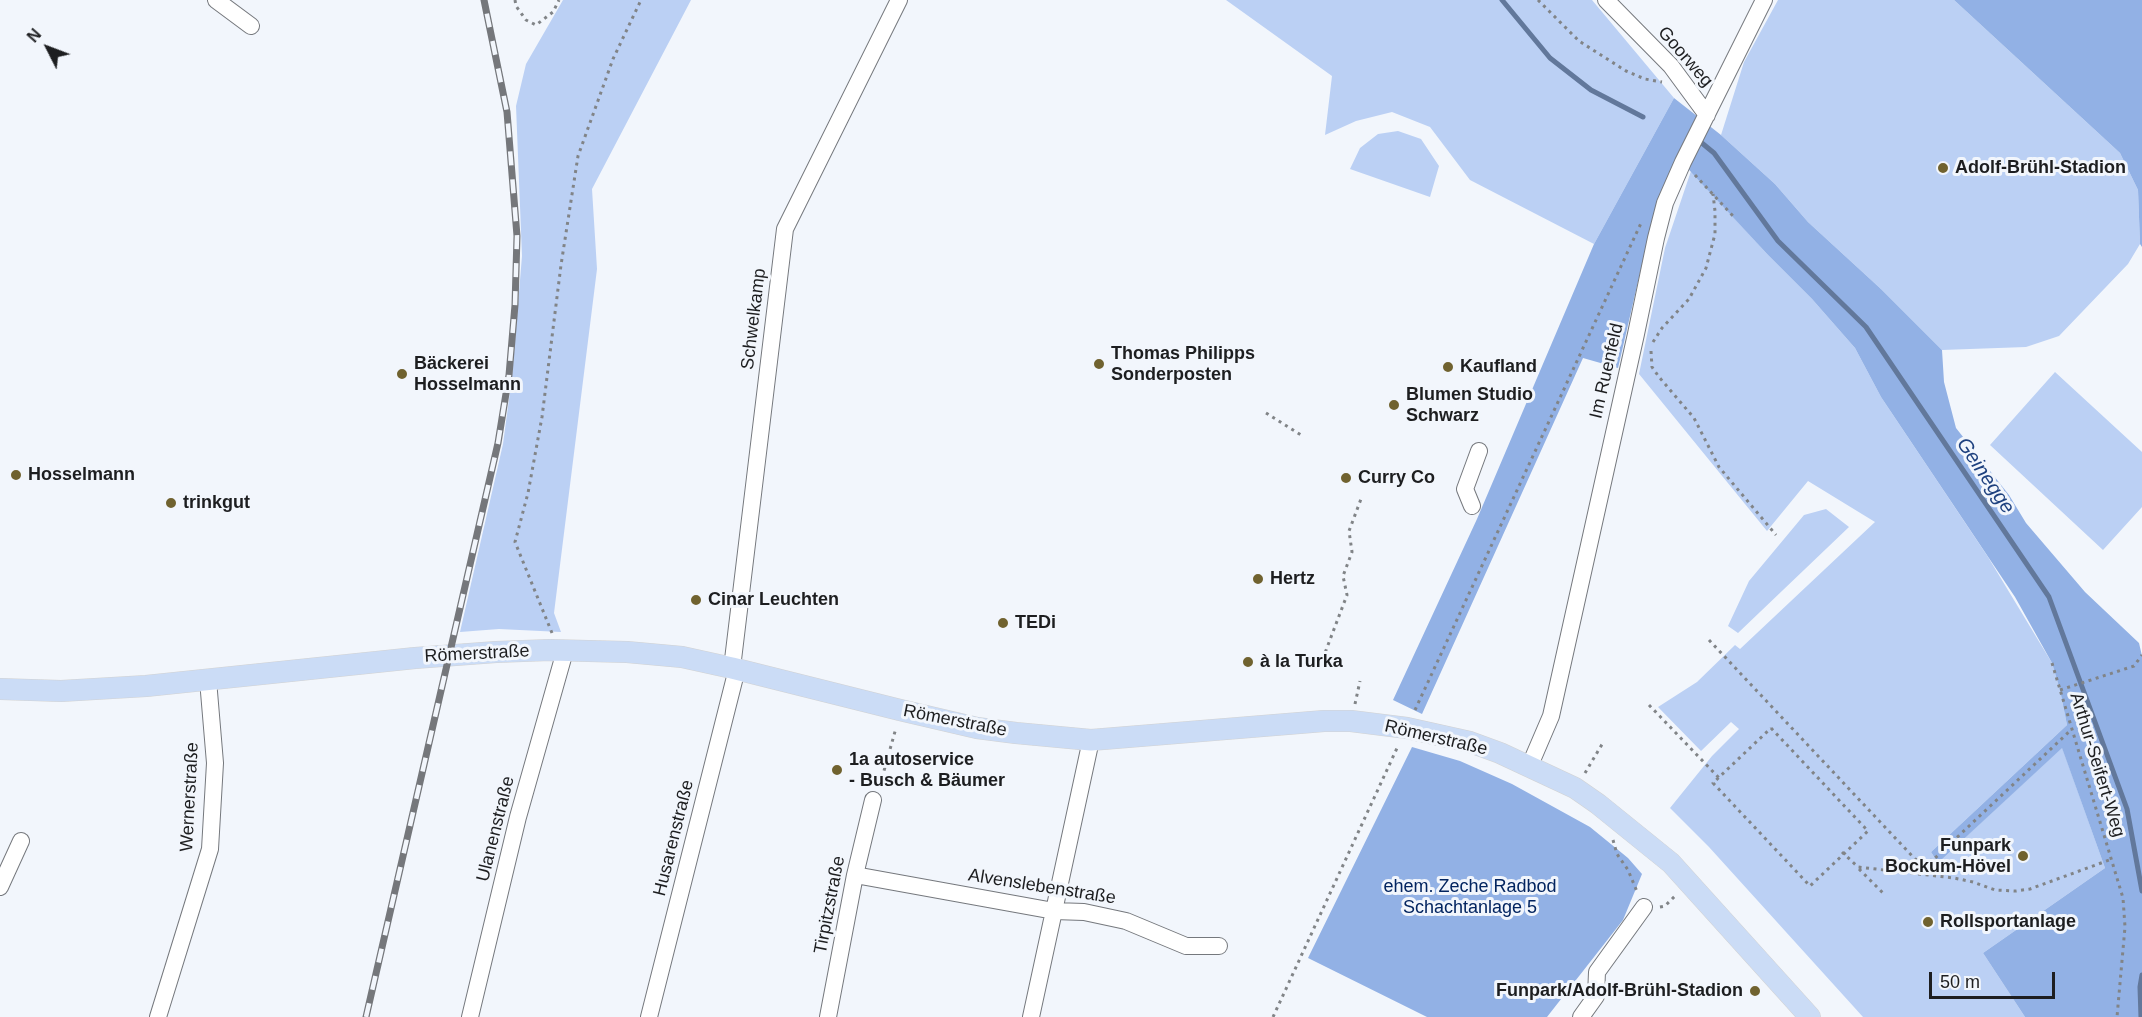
<!DOCTYPE html>
<html>
<head>
<meta charset="utf-8">
<style>
	body { margin:0 }
	#map { position:relative; width:2142px; height:1017px; overflow:hidden; background:#f2f6fc; font-family:Helvetica,sans-serif }
	canvas { display:block }
	.north { position:absolute; left:18px; top:18px; width:60px; height:60px; -webkit-text-stroke:4px #f2f6fc; paint-order:stroke; rotate:312deg; font-size:16px; font-weight:700; line-height:24px; text-align:center; color:#1d1e20 }
	.north::after { content:''; display:block; margin:auto; width:21px; height:27px; background:#1d1e20; clip-path:polygon(50% 0,100% 100%,50% 72%,0 100%) }
	.scale { position:absolute; left:1929px; top:972px; width:126px; height:27px; box-sizing:border-box; border:3px solid #1d1e20; border-top:0; padding-left:8px; font-size:18px; line-height:21px; white-space:nowrap; color:#1d1e20; -webkit-text-stroke:4px #f2f6fc; paint-order:stroke }
</style>
</head>
<body>
<div id="map">
<canvas width="2142" height="1017"></canvas>
<div class="north">N</div>
<div class="scale">50 m</div>
</div>
<script>
const ctx = document.querySelector('canvas').getContext('2d');
ctx.lineJoin = 'round';
function fill(path, color) { ctx.fillStyle = color; ctx.fill(path, 'evenodd'); }
const toPath = rows => new Path2D(rows.map(r => 'M' + r).join(''));
function stroke(path, color, width, dash) { ctx.strokeStyle = color; ctx.lineWidth = width; ctx.lineCap = dash ? 'butt' : 'round'; ctx.setLineDash(dash || []); ctx.stroke(path); }
function label(font, color, halo, rows, align = 'center') {
  ctx.font = font + ' Helvetica,sans-serif'; ctx.lineWidth = 6; ctx.setLineDash([]); ctx.textBaseline = 'middle'; ctx.strokeStyle = halo; ctx.fillStyle = color; for (const [text, x, y, turn = 0] of rows) {
    ctx.save(); ctx.translate(x, y); ctx.rotate((+turn || 0) * Math.PI / 180); ctx.textAlign = isNaN(turn) ? turn : align; if (halo) ctx.strokeText(text, 0, 0); ctx.fillText(text, 0, 0); ctx.restore();
  }
}
const green = toPath([
	[563,0,691,0,592,189,597,269,554,613,561,632,499,629,460,632,503,444,512,377,522,256,516,106,526,64],
	[1226,0,1592,0,1674,98,1594,244,1470,180,1430,127,1392,112,1356,121,1325,135,1332,76],
	[1778,0,1954,0,2120,153,2138,190,2140,244,2128,264,2059,336,2026,347,1942,350,1881,289,1808,222,1775,184,1721,135,1744,62],
	[1398,131,1421,139,1439,166,1430,197,1350,169,1360,148,1378,134],
	[1691,171,1768,255,1812,299,1855,348,1881,397,1988,557,2052,663,2060,690,2067,725,1931,852,1938,863,2062,747,2105,868,1983,953,2025,1017,1863,1017,1709,847,1670,808,1712,756,1739,729,1731,722,1701,751,1658,707,1697,682,1735,645,1740,649,1875,522,1808,481,1767,531,1639,374,1665,248],
	[2055,372,2142,452,2142,507,2103,550,1990,445],
	[1826,509,1849,527,1738,633,1728,626,1749,581,1804,515]
]);
const forest = toPath([
	[1954,0,2142,0,2142,247,2140,244,2138,190,2120,153],
	[1674,98,1721,135,1775,184,1808,222,1881,289,1942,350,1944,382,1956,428,2009,495,2026,523,2085,592,2139,643,2142,656,2142,1017,2025,1017,1983,953,2105,868,2062,748,1938,863,1931,852,2067,725,2060,690,2052,663,2015,597,1881,397,1855,348,1812,299,1768,255,1679,159,1643,260,1618,368,1583,358,1422,714,1393,700,1477,519,1594,244],
	[1412,747,1460,761,1512,784,1590,827,1628,858,1642,874,1623,920,1547,1017,1427,1017,1308,958]
]);
const stream = toPath([
	[1502,0,1550,58,1591,90,1643,117],
	[1697,139,1714,153,1778,241,1866,327,2049,597,2127,809,2142,891],
	[2141,1017,2140,987,2142,975]
]);
const path = toPath([
	[515,0,516,6,526,20,536,25,553,12,559,0],
	[1538,0,1579,41,1626,71,1645,79,1662,82],
	[1695,175,1733,216],
	[1653,342,1662,328,1689,299,1706,268,1715,234,1715,211,1713,194],
	[1651,351,1652,367,1659,377,1694,418,1719,467,1776,535],
	[1266,413,1301,435],
	[552,633,515,542,528,493,542,417,561,265,578,156,613,59,641,0],
	[1709,640,1915,859,1922,862,1933,860,2072,729],
	[2052,663,2123,898,2125,927,2117,1017],
	[1320,666,1347,595,1343,576,1352,552,1349,531,1361,499],
	[2060,690,2134,666,2142,655],
	[1355,704,1360,681],
	[1649,705,1721,780],
	[1415,710,1642,221],
	[1771,728,1868,831,1810,886,1713,783,1771,728],
	[1585,773,1604,741],
	[880,785,896,728],
	[1613,840,1617,854,1628,870,1638,894],
	[1842,852,1858,867,1954,878,1973,882,1995,890,2016,891,2030,889,2112,859],
	[1859,869,1884,894],
	[1660,907,1665,906,1676,895],
	[1273,1017,1398,746]
]);
const minor = toPath([
	[216,0,251,26],
	[1606,0,1671,66,1707,115],
	[1472,506,1465,489,1479,451],
	[732,668,785,229,899,0],
	[1530,765,1551,716,1636,334,1656,238,1665,203,1683,162,1764,0],
	[855,875,1054,911,1084,912,1126,921,1186,946,1219,946],
	[0,887,21,841],
	[158,1017,210,849,215,763,208,680],
	[470,1017,518,817,565,651],
	[649,1017,737,669],
	[828,1017,855,875,873,800],
	[1031,1017,1091,740],
	[1581,1017,1596,996,1597,972,1644,907]
]);
const major = toPath([
	[0,689,61,691,146,686,415,658,496,652,550,650,627,652,682,657,732,668,900,710,977,728,1016,733,1091,740,1324,721,1351,721,1407,728,1470,742,1500,753,1575,788,1598,804,1671,863,1810,1017]
]);
const rail = toPath([
	[366,1017,498,443,509,375,515,305,517,236,507,112,484,0]
]);
const markers = [
	[1943,168,6,"#70622f"],
	[1099,364,6,"#70622f"],
	[1448,367,6,"#70622f"],
	[402,374,6,"#70622f"],
	[1394,405,6,"#70622f"],
	[16,475,6,"#70622f"],
	[1346,478,6,"#70622f"],
	[171,503,6,"#70622f"],
	[1258,579,6,"#70622f"],
	[696,600,6,"#70622f"],
	[1003,623,6,"#70622f"],
	[1248,662,6,"#70622f"],
	[837,770,6,"#70622f"],
	[2023,856,6,"#70622f"],
	[1928,922,6,"#70622f"],
	[1755,991,6,"#70622f"]
];
const streetNames = [
	["Goorweg",1685,57,49],
	["Schwelkamp",754,319,-83],
	["Im Ruenfeld",1607,371,-77],
	["Römerstraße",477,654,-3],
	["Römerstraße",955,721,11],
	["Römerstraße",1436,738,13],
	["Arthur-Seifert-Weg",2097,765,73],
	["Wernerstraße",190,797,-87],
	["Ulanenstraße",496,829,-76],
	["Husarenstraße",674,838,-76],
	["Alvenslebenstraße",1042,887,9],
	["Tirpitzstraße",830,905,-79]
];
const poiNames = [
	["Adolf-Brühl-Stadion",1955,168],
	["Thomas Philipps",1111,354],
	["Sonderposten",1111,375],
	["Bäckerei",414,364],
	["Hosselmann",414,385],
	["Kaufland",1460,367],
	["Blumen Studio",1406,395],
	["Schwarz",1406,416],
	["Hosselmann",28,475],
	["Curry Co",1358,478],
	["trinkgut",183,503],
	["Hertz",1270,579],
	["Cinar Leuchten",708,600],
	["TEDi",1015,623],
	["à la Turka",1260,662],
	["1a autoservice",849,760],
	["- Busch & Bäumer",849,781],
	["Funpark",2011,846,"right"],
	["Bockum-Hövel",2011,867,"right"],
	["Rollsportanlage",1940,922],
	["Funpark/Adolf-Brühl-Stadion",1743,991,"right"]
];
const parkNames = [
	["ehem. Zeche Radbod",1470,887],
	["Schachtanlage 5",1470,908]
];
const waterNames = [
	["Geinegge",1985,476,56]
];
fill(green, '#bbd0f4');
fill(forest, '#92b1e5');
stroke(stream, '#62789b', 5);
stroke(minor, '#75787d', 18);
stroke(major, '#d2d2d2', 22);
stroke(path, '#818487', 3, [3, 4.5]);
stroke(minor, '#fff', 16);
stroke(major, '#cbdcf6', 21);
stroke(rail, '#75777b', 7);
stroke(rail, '#f2f6fc', 4.5, [14]);
for (const [x, y, r, color] of markers) { const dot = new Path2D(); dot.arc(x, y, r, 0, 2 * Math.PI); ctx.fillStyle = color; ctx.fill(dot); stroke(dot, '#f2f6fc', 2); }
label('18px', '#1d1e20', '#f2f6fc', streetNames);
label('bold 18px', '#1d1e20', '#f2f6fc', poiNames, 'left');
label('18px', '#032560', '#f2f6fc', parkNames);
label('italic 20px', '#1e417f', '#f2f6fc', waterNames);
</script>
</body>
</html>
